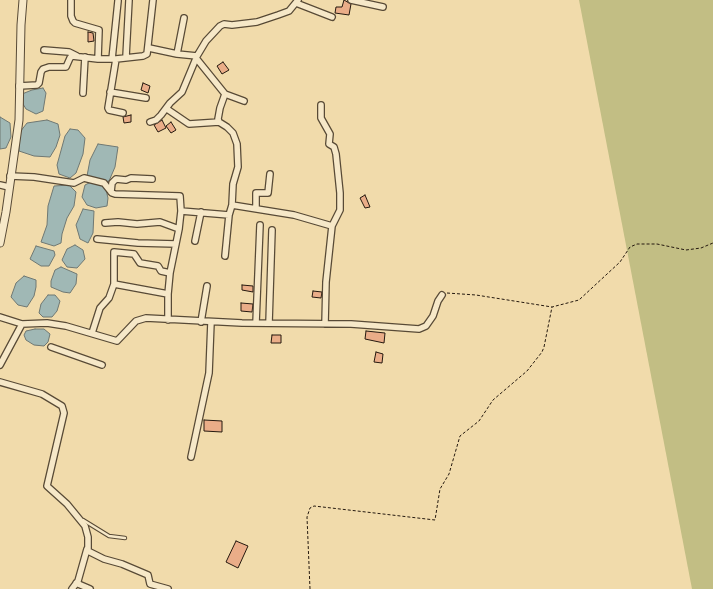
<!DOCTYPE html>
<html>
<head>
<meta charset="utf-8">
<style>
	body { margin:0 }
	canvas { display:block; background:#f1dbab }
</style>
</head>
<body>
<canvas width="713" height="589"></canvas>
<script>
const ctx = document.querySelector('canvas').getContext('2d');
ctx.lineJoin = 'round';
function fill(path, color) { ctx.fillStyle = color; ctx.fill(path, 'evenodd'); }
const toPath = rows => new Path2D(rows.map(r => 'M' + r).join(''));
function stroke(path, color, width, dash) { ctx.strokeStyle = color; ctx.lineWidth = width; ctx.lineCap = dash ? 'butt' : 'round'; ctx.setLineDash(dash || []); ctx.stroke(path); }
const green = toPath([
	[579,0,713,0,713,589,692,589]
]);
const water = toPath([
	[43,88,46,93,43,111,36,114,26,109,23,104,22,94,32,90,43,88],
	[0,117,10,123,11,137,6,148,0,149,0,117],
	[47,120,58,124,60,135,56,147,50,157,34,156,19,151,20,132,27,123,47,120],
	[70,129,78,130,85,138,83,154,76,173,70,178,59,174,57,165,65,136,70,129],
	[98,144,118,147,115,167,109,181,100,183,87,176,90,160,98,144],
	[91,182,105,186,108,198,107,206,96,208,87,205,82,197,85,185,91,182],
	[69,185,76,192,74,206,67,218,62,234,61,243,54,246,41,242,47,225,48,206,54,186,69,185],
	[83,209,94,211,93,233,88,243,80,239,76,225,83,209],
	[75,245,83,250,85,259,77,268,67,267,62,260,67,249,75,245],
	[36,246,54,251,55,255,49,266,41,266,30,259,36,246],
	[61,267,77,274,76,284,70,293,63,292,51,287,51,281,55,270,61,267],
	[24,276,36,280,36,287,34,296,27,307,18,305,11,297,16,283,24,276],
	[48,295,55,295,60,301,57,311,52,317,43,317,39,313,41,304,48,295],
	[35,329,44,329,50,334,48,342,44,346,34,345,26,340,24,335,26,331,35,329]
]);
const building = toPath([
	[344,0,351,4,349,15,335,13,336,7,342,7,344,0],
	[88,32,93,33,94,41,88,42,88,32],
	[223,62,229,70,222,74,217,66,223,62],
	[143,83,150,86,148,93,141,90,143,83],
	[131,115,131,122,124,123,123,117,131,115],
	[162,120,166,128,158,132,154,125,162,120],
	[171,122,176,130,171,133,166,126,171,122],
	[365,195,370,207,365,208,360,198,365,195],
	[242,285,253,286,253,292,242,290,242,285],
	[313,291,322,292,321,298,312,297,313,291],
	[241,303,253,304,252,312,241,311,241,303],
	[366,331,385,333,384,343,365,339,366,331],
	[272,335,281,335,281,343,271,343,272,335],
	[376,352,383,354,382,363,374,362,376,352],
	[204,420,222,421,222,432,204,431,204,420],
	[236,541,248,546,238,568,226,562,236,541]
]);
const path = toPath([
	[447,293,476,295,552,307,579,300,620,262,630,247,637,244,657,244,686,250,701,248,713,243],
	[310,589,307,517,310,508,314,506,435,520,440,489,449,474,460,436,479,421,493,400,527,371,542,352,544,347,552,307]
]);
const service = toPath([
	[83,520,109,536,125,538]
]);
const minor = toPath([
	[71,0,71,16,73,21,75,23,99,30,98,59],
	[351,0,383,7],
	[296,3,332,17],
	[149,48,177,54,197,56],
	[44,50,69,52,77,56],
	[177,54,184,18],
	[126,57,129,0],
	[196,58,225,94,244,101],
	[112,59,118,1],
	[116,59,108,108,109,110,123,113],
	[19,86,37,85,39,83,41,72,43,69,49,67,66,67,70,58,72,56,98,59,116,59,143,56,147,54,153,0],
	[110,92,146,98],
	[83,93,85,57],
	[225,94,220,108,218,119,219,122,227,127,233,133,237,144,238,167,233,184,232,205],
	[167,109,189,124,219,122],
	[150,122,156,120,161,115,170,103,182,92,197,56,206,41,220,26,224,24,232,25,257,22,278,15,289,11,298,0],
	[10,176,34,177,74,183,84,178,104,183,112,193,115,194,180,196,181,211,179,229,170,273,168,294,168,320],
	[0,185,9,187],
	[111,192,112,183,116,179,126,180,131,178,152,179],
	[256,208,256,193,268,193,270,174],
	[181,211,229,215],
	[105,223,118,222,137,224,160,222,179,229],
	[97,239,138,243,176,244],
	[195,241,201,212],
	[225,256,229,215,232,205,294,215,332,226,340,210,340,193,336,154,334,147,329,144,330,134,321,118,321,105],
	[114,284,168,294],
	[0,317,22,324,47,323,66,326,117,341,136,321,146,318,242,323,351,324,419,329,426,326,433,316,438,301,442,295],
	[201,322,207,286],
	[256,323,260,225],
	[269,323,272,230],
	[325,324,326,282,332,226],
	[92,333,100,308,109,298,114,284,114,252,134,254,140,263,158,266,161,271,170,273],
	[51,347,102,365],
	[0,365,22,324],
	[0,382,42,394,62,406,64,413,47,486,67,504,85,526,88,537,88,551,104,559,122,564,148,575,150,584,168,589],
	[191,457,209,373,211,322],
	[76,583,90,589],
	[72,589,78,581,87,549]
]);
const tertiary = toPath([
	[0,243,6,212,19,120,21,25,23,0]
]);
fill(green, '#c2be84');
fill(water, '#a0b8b5');
stroke(water, '#6f7873', 1);
fill(building, '#eaad88');
stroke(building, '#25190f', 1);
stroke(service, '#584a36', 4.5);
stroke(minor, '#584a36', 8);
stroke(tertiary, '#584a36', 9);
stroke(path, '#25190f', 1, [3, 2]);
stroke(service, '#f6e8c8', 2.5);
stroke(minor, '#f6e8c8', 5.5);
stroke(tertiary, '#f6e8c8', 7);
</script>
</body>
</html>
